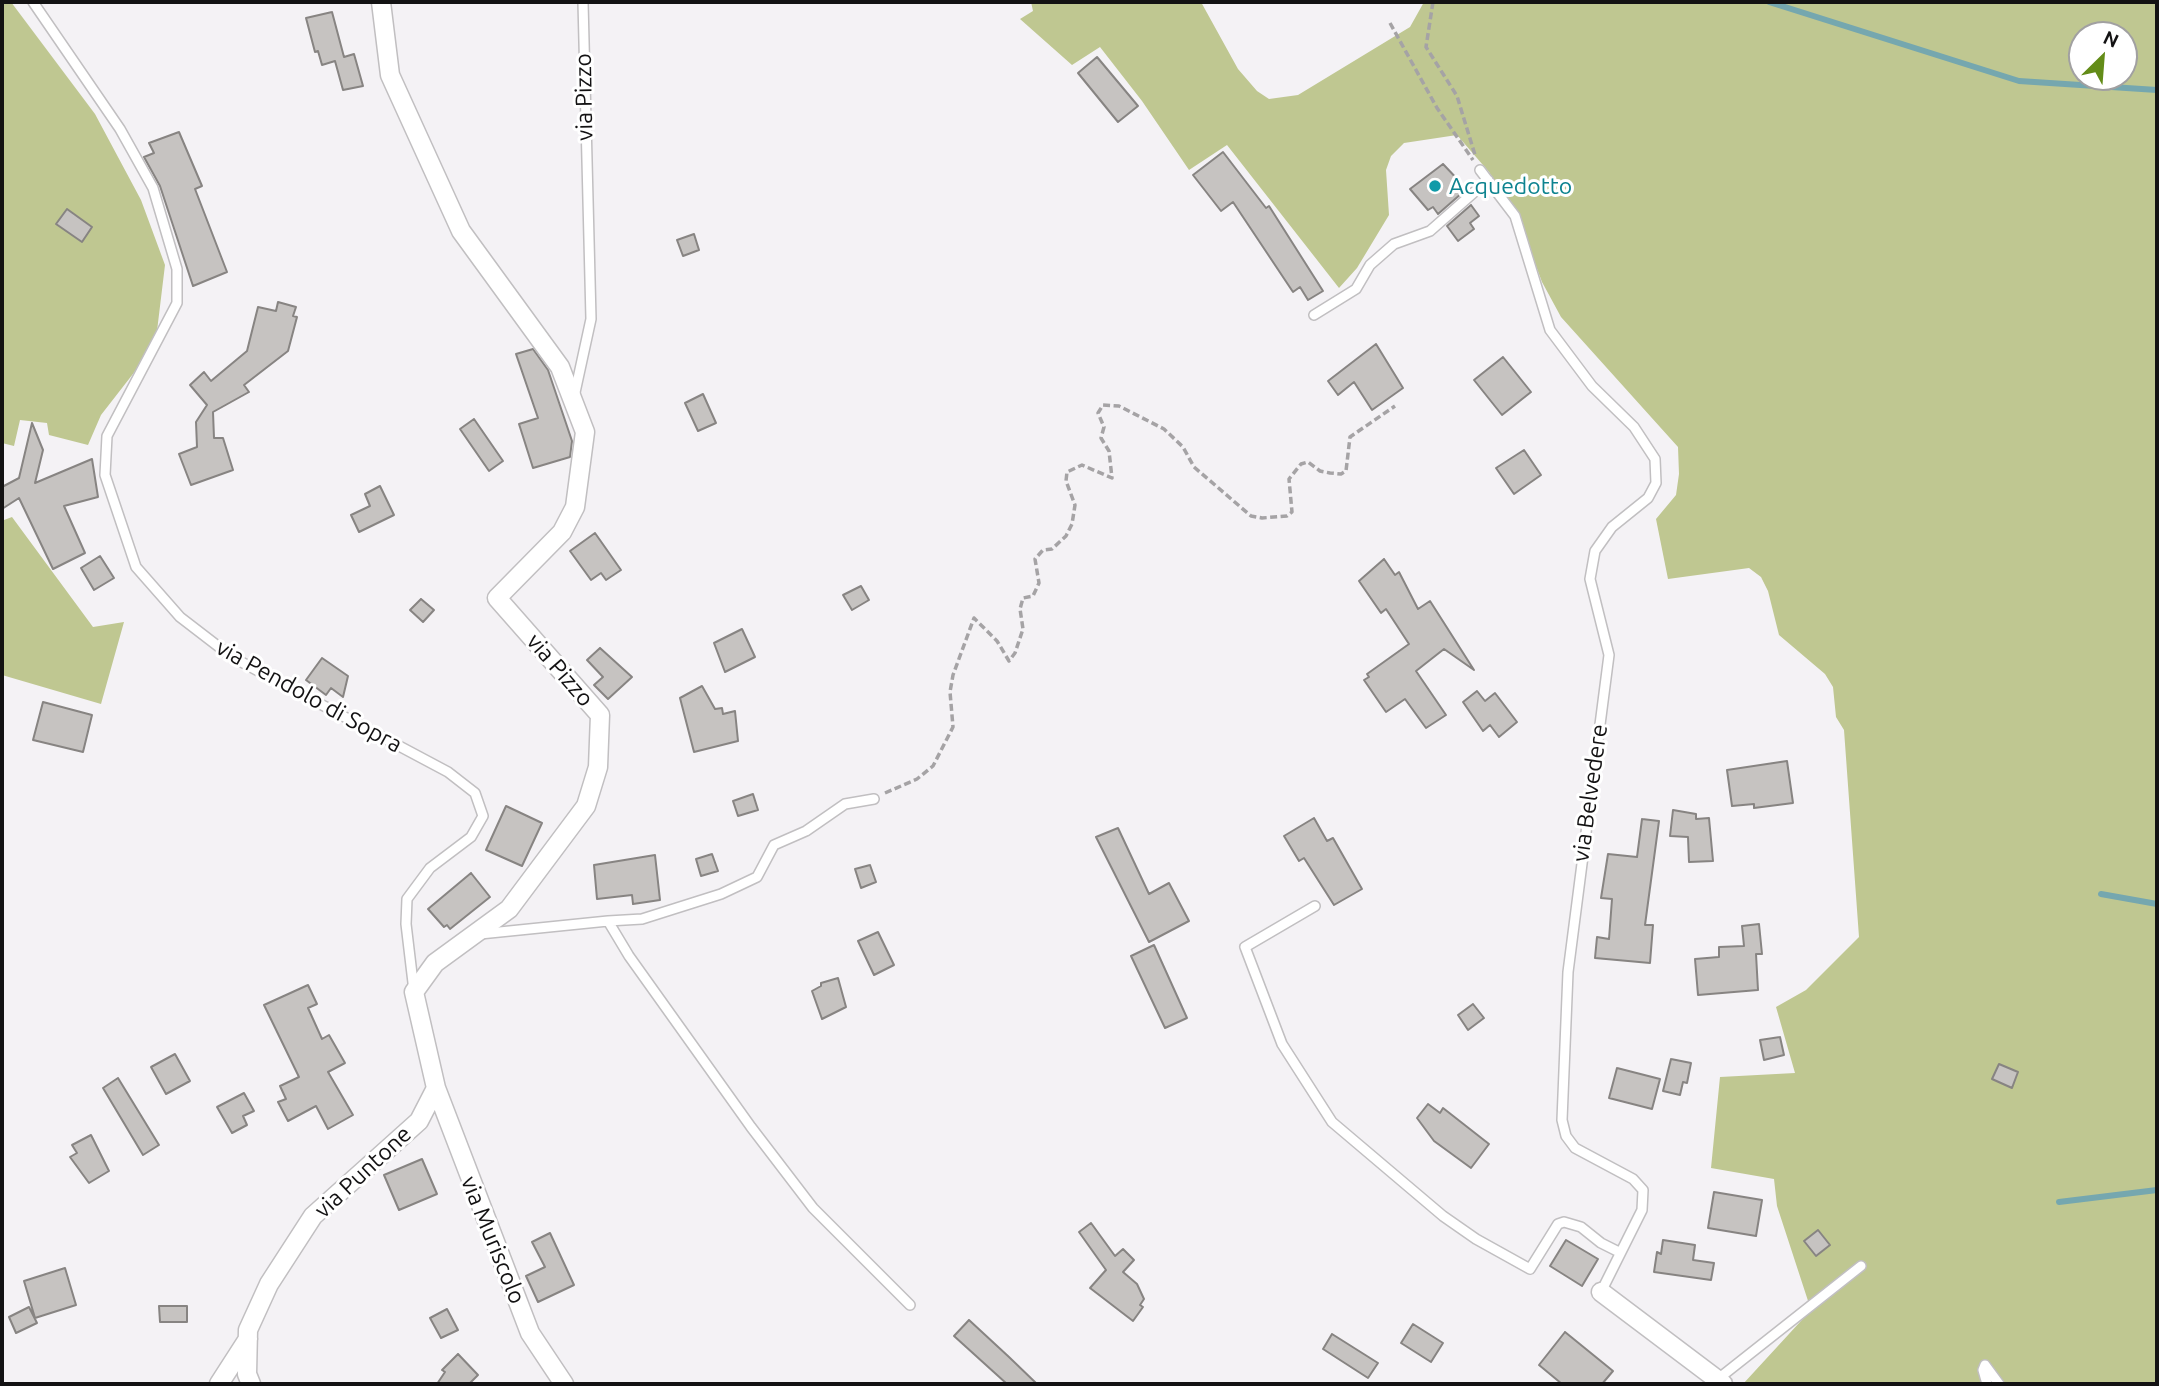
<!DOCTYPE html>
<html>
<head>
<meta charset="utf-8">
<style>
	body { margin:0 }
	#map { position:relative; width:2159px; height:1386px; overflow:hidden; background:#f4f2f5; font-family:Ubuntu,sans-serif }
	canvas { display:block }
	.frame { position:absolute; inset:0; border:4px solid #131213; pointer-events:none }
	.north { position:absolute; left:2068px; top:21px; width:70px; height:70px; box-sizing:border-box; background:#fff; border:2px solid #a1a0a1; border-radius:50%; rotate:25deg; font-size:19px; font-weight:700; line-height:28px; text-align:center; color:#131213 }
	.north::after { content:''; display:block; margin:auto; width:24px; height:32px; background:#638c18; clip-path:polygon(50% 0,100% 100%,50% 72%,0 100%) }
</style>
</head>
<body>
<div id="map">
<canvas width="2159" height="1386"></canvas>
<div class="frame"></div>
<div class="north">N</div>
</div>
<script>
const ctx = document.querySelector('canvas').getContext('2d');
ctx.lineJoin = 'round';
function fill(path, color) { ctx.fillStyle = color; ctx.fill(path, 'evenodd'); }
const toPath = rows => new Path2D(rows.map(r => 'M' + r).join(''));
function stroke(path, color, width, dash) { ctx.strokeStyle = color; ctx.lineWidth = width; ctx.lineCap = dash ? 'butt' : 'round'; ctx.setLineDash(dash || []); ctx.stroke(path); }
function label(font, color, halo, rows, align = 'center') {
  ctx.font = font + ' Ubuntu,sans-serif'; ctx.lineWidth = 6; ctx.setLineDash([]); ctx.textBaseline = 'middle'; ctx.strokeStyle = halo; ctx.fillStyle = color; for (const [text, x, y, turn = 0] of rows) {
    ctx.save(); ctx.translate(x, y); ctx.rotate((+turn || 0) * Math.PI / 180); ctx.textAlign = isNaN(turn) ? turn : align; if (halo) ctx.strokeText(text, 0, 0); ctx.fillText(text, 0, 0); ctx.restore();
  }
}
const forest = toPath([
	[2,2,11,2,95,114,141,200,165,265,157,331,136,370,101,415,88,445,49,435,47,423,20,420,14,446,2,443],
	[1031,2,1201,2,1238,69,1257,91,1269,99,1298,95,1410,27,1424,2,2157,2,2157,1384,1743,1384,1811,1310,1777,1206,1774,1179,1711,1168,1720,1077,1795,1073,1776,1007,1806,990,1859,937,1844,730,1836,717,1833,687,1825,674,1779,635,1768,591,1761,577,1749,568,1668,579,1656,519,1676,495,1679,474,1678,447,1561,317,1542,282,1522,229,1489,172,1457,135,1404,143,1391,156,1386,170,1389,215,1357,268,1339,288,1227,145,1189,170,1142,101,1100,47,1072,65,1020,19,1033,11],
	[2082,35,2124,35,2124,77,2082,77],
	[2,515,4,520,12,517,93,627,124,622,101,704,2,675]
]);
const stream = toPath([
	[1769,2,2019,81,2157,90],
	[2101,894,2157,904],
	[2059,1202,2157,1190]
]);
const building = toPath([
	[332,12,344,57,354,54,363,86,343,90,335,61,322,65,318,51,315,52,306,18,332,12],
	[1097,57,1138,106,1118,122,1078,73,1097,57],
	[179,132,202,186,195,189,227,272,193,286,160,186,144,157,154,153,149,143,179,132],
	[1223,152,1266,208,1269,206,1323,291,1308,300,1300,287,1293,292,1233,202,1221,211,1193,175,1223,152],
	[1443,164,1461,183,1457,186,1462,193,1438,214,1433,207,1428,210,1410,189,1443,164],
	[1471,205,1479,216,1470,223,1474,229,1458,241,1447,226,1471,205],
	[67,209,92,227,82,242,56,224,67,209],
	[694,234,699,250,683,256,677,240,694,234],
	[278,302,296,307,293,316,297,317,288,351,244,385,249,392,213,412,214,438,223,438,233,470,191,485,179,454,197,447,196,422,207,405,190,385,204,372,211,381,247,351,258,307,276,311,278,302],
	[1376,344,1403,388,1372,410,1354,382,1338,395,1328,381,1376,344],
	[533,349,548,370,572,441,570,457,533,468,519,424,538,418,516,354,533,349],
	[1503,357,1531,392,1502,415,1474,380,1503,357],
	[703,394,716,423,698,431,685,403,703,394],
	[474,419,503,461,489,471,460,429,474,419],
	[32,423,43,450,35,483,92,459,98,497,64,506,85,553,53,569,19,498,2,509,2,487,19,478,32,423],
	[1524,450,1541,475,1514,494,1496,468,1524,450],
	[380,486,394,515,359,532,351,515,370,506,365,494,380,486],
	[595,533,621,570,606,580,601,573,591,580,570,551,595,533],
	[100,556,114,578,94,590,81,568,100,556],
	[1384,559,1395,575,1399,572,1418,609,1430,601,1474,670,1444,649,1416,671,1446,715,1426,728,1405,699,1386,712,1364,680,1369,677,1367,674,1409,644,1386,609,1381,613,1359,581,1384,559],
	[861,586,869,600,852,610,843,595,861,586],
	[421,599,434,610,423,622,410,610,421,599],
	[742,629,755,657,725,672,714,643,742,629],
	[600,648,632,677,608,699,594,685,603,677,587,660,600,648],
	[322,658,348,676,343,697,331,688,326,695,306,680,322,658],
	[702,686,715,709,722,708,723,714,735,711,738,741,694,752,680,698,702,686],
	[1477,691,1485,701,1495,693,1517,722,1499,737,1490,725,1483,731,1463,702,1477,691],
	[43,702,92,715,83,752,33,740,43,702],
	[1787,761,1793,803,1754,808,1754,804,1732,806,1727,770,1787,761],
	[753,794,758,810,738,816,733,801,753,794],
	[506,806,542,823,522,866,486,850,506,806],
	[1673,810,1696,814,1696,819,1709,818,1713,861,1689,862,1688,837,1670,836,1673,810],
	[1314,818,1327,841,1333,838,1362,889,1334,905,1304,858,1299,861,1284,836,1314,818],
	[1642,819,1659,821,1645,925,1653,925,1650,963,1595,958,1597,937,1609,939,1612,899,1601,898,1608,854,1637,857,1642,819],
	[1118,828,1149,894,1169,883,1189,921,1149,942,1096,837,1118,828],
	[712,854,718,871,701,876,696,859,712,854],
	[655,855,660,900,633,904,632,895,597,899,594,865,655,855],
	[870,865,876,882,861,888,855,869,870,865],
	[471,873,490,897,450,929,447,925,444,927,428,909,471,873],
	[1759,924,1762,954,1756,954,1758,990,1698,995,1695,959,1719,957,1719,947,1744,946,1742,926,1759,924],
	[878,932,894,965,874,975,858,941,878,932],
	[1154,945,1187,1018,1165,1028,1131,956,1154,945],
	[838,978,846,1007,822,1019,812,991,821,986,821,983,838,978],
	[308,985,317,1004,308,1008,322,1039,329,1035,345,1063,328,1072,353,1115,328,1129,316,1106,288,1121,278,1102,286,1099,280,1086,299,1077,264,1005,308,985],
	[1473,1004,1484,1018,1468,1030,1458,1015,1473,1004],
	[1780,1037,1784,1055,1764,1060,1760,1040,1780,1037],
	[175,1054,190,1081,166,1094,151,1067,175,1054],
	[1671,1059,1691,1063,1687,1083,1683,1082,1680,1095,1663,1091,1671,1059],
	[1999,1064,2018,1072,2012,1088,1992,1079,1999,1064],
	[1617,1068,1660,1079,1652,1109,1609,1098,1617,1068],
	[118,1078,159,1145,143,1155,103,1088,118,1078],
	[244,1093,254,1111,243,1116,247,1125,232,1133,217,1107,244,1093],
	[1428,1104,1440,1113,1443,1108,1489,1144,1471,1168,1434,1141,1417,1118,1428,1104],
	[91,1135,109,1171,89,1183,70,1157,77,1153,72,1145,91,1135],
	[422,1159,437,1194,399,1210,384,1175,422,1159],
	[1714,1192,1762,1200,1756,1236,1708,1228,1714,1192],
	[1091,1223,1115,1256,1123,1249,1134,1260,1123,1272,1137,1284,1144,1299,1140,1305,1143,1307,1133,1321,1090,1288,1106,1270,1079,1232,1091,1223],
	[1818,1230,1830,1245,1816,1256,1804,1241,1818,1230],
	[550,1233,574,1285,538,1302,526,1276,545,1267,532,1242,550,1233],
	[1566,1240,1598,1259,1582,1286,1550,1266,1566,1240],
	[1663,1240,1695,1245,1693,1260,1714,1263,1711,1280,1654,1272,1657,1252,1661,1254,1663,1240],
	[65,1268,76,1305,35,1318,24,1281,65,1268],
	[159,1306,187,1306,187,1322,160,1322,159,1306],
	[29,1307,37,1323,16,1333,9,1317,29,1307],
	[447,1309,458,1330,441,1338,430,1318,447,1309],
	[969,1320,1009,1357,1037,1384,1007,1384,954,1336,969,1320],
	[1413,1324,1443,1343,1431,1362,1401,1343,1413,1324],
	[1565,1332,1613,1371,1602,1384,1562,1384,1539,1365,1565,1332],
	[1332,1334,1378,1363,1368,1378,1323,1349,1332,1334],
	[458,1354,478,1375,469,1384,437,1384,445,1372,442,1370,458,1354]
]);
const path = toPath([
	[1433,2,1426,47,1457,96,1475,155],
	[1390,23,1437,108,1473,160],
	[885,793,917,779,933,766,953,727,950,692,953,675,974,618,997,641,1009,661,1015,653,1023,629,1020,609,1023,598,1033,596,1039,583,1035,559,1043,550,1052,549,1066,536,1072,524,1075,505,1066,481,1067,472,1082,465,1112,478,1109,451,1101,438,1104,427,1098,413,1103,405,1119,406,1164,429,1183,447,1194,467,1251,516,1262,518,1287,516,1292,512,1289,479,1301,464,1308,462,1320,471,1330,473,1341,474,1346,471,1350,437,1395,406]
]);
const lane = toPath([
	[33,2,120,129,153,188,177,269,177,303,107,436,105,475,136,567,180,617,232,657,448,772,475,793,483,816,471,837,430,868,407,899,406,924,414,991],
	[1480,170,1515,216,1550,330,1592,386,1634,427,1655,459,1656,483,1648,498,1612,527,1595,551,1590,579,1609,655,1568,972,1562,1120,1566,1136,1575,1148,1633,1179,1643,1190,1642,1210,1601,1292],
	[1314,315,1356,289,1370,265,1394,244,1430,231,1488,180],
	[574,397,591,319,583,2],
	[1315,906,1245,947,1282,1044,1332,1122,1443,1216,1476,1239,1530,1269,1558,1224,1564,1222,1581,1227,1601,1243,1619,1252],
	[608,921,642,919,721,894,757,877,774,845,806,831,845,804,874,799],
	[480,934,608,921,629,956,751,1127,813,1208,910,1305],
	[1718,1379,1861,1266],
	[1987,1384,1983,1370,1985,1365,1999,1384]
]);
const street = toPath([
	[436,1088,530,1333,564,1384],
	[1601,1292,1723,1384],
	[219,1384,248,1339],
	[251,1384,247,1374,248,1330,269,1284,313,1216,419,1121,436,1088,414,992,435,963,509,909,586,806,598,767,600,715,497,598,562,532,575,507,585,432,560,367,461,231,390,75,381,2]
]);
const markers = [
	[1435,186,7,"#0f9aa8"]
];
const streetNames = [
	["via Pizzo",584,97,-91],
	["via Pizzo",560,670,49],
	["via Pendolo di Sopra",309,696,29],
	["via Belvedere",1590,793,-82],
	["via Puntone",363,1172,-43],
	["via Muriscolo",493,1240,68]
];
const cultureNames = [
	["Acquedotto",1449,186]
];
fill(forest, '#bfc791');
stroke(stream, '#75a7af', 6);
fill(building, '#c6c3c1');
stroke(building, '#878482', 2);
stroke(lane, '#c1bfc1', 12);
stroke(street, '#c1bfc1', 21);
stroke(path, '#a5a3a5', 3.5, [7, 3.5]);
stroke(lane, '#fff', 9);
stroke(street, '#fff', 18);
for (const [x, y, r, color] of markers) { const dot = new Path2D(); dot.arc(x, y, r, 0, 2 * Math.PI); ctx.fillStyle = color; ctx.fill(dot); stroke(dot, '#fff', 2.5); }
label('23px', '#131213', '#fff', streetNames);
label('23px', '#0d838f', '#fff', cultureNames, 'left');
</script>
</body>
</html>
